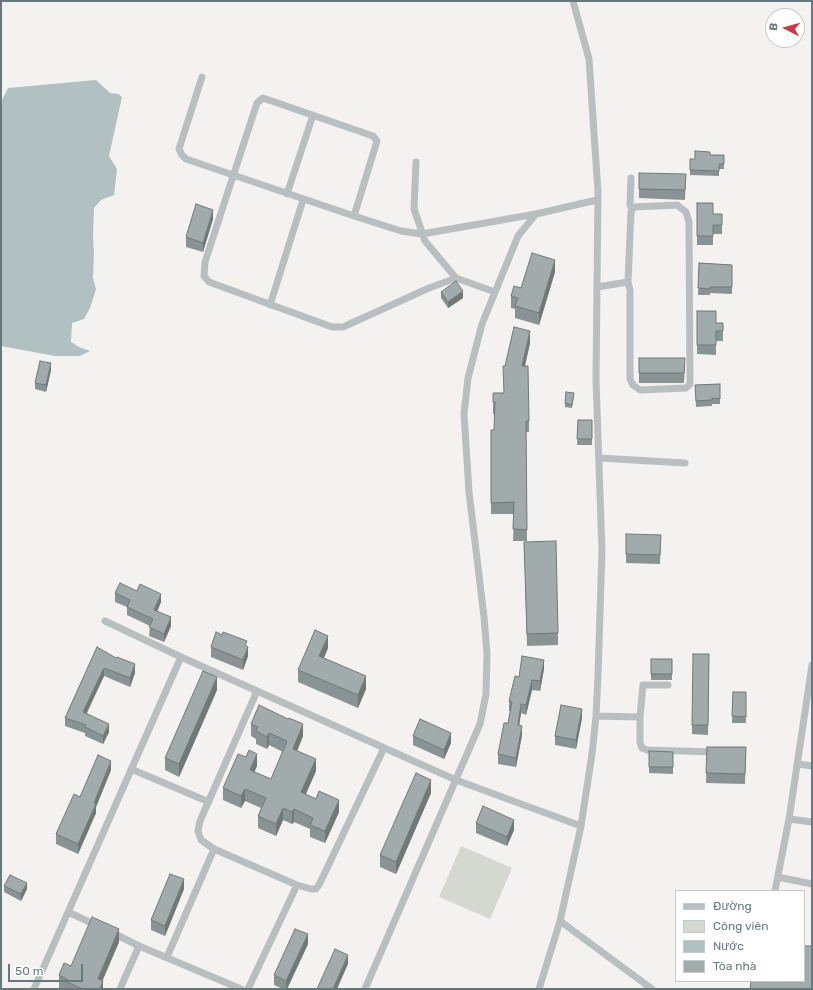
<!DOCTYPE html>
<html>
<head>
<meta charset="utf-8">
<style>
	body { margin:0 }
	#map { position:relative; width:813px; height:990px; overflow:hidden; background:#f3f2f0; font-family:Rubik,sans-serif }
	canvas { display:block }
	.frame { position:absolute; inset:0; border:2px solid #667a7d; pointer-events:none }
	.legend { position:absolute; left:675px; top:890px; width:130px; height:92px; box-sizing:border-box; background:#fff; border:1px solid #c2cacb; margin:0; padding:5px 7px; list-style:none; font-size:12px; color:#667a7d }
	.legend li { display:flex; align-items:center; gap:8px; height:20px }
	.legend b { width:20px; border:1px solid #c2cacb }
	.north { position:absolute; left:765px; top:8px; width:40px; height:40px; box-sizing:border-box; background:#fff; border:1px solid #c2cacb; border-radius:50%; rotate:276deg; font-size:11px; font-weight:700; line-height:16px; text-align:center; color:#667a7d }
	.north::after { content:''; display:block; margin:auto; width:14px; height:18px; background:#cb3842; clip-path:polygon(50% 0,100% 100%,50% 72%,0 100%) }
	.scale { position:absolute; left:8px; top:964px; width:75px; height:18px; box-sizing:border-box; border:2px solid #667a7d; border-top:0; padding-left:5px; font-size:12px; line-height:14px; white-space:nowrap; color:#667a7d; -webkit-text-stroke:3px #fff; paint-order:stroke }
</style>
</head>
<body>
<div id="map">
<canvas width="813" height="990"></canvas>
<div class="frame"></div>
<ul class="legend">
<li><b style="height:5px;background:#b9bfc0"></b>Đường</li>
<li><b style="height:11px;background:#d5d8d0"></b>Công viên</li>
<li><b style="height:11px;background:#b1c0c0"></b>Nước</li>
<li><b style="height:11px;background:#a1abac"></b>Tòa nhà</li>
</ul>
<div class="north">B</div>
<div class="scale">50 m</div>
</div>
<script>
const ctx = document.querySelector('canvas').getContext('2d');
ctx.lineJoin = 'round';
function fill(path, color) { ctx.fillStyle = color; ctx.fill(path, 'evenodd'); }
const toPath = rows => new Path2D(rows.map(r => 'M' + r).join(''));
function stroke(path, color, width, dash) { ctx.strokeStyle = color; ctx.lineWidth = width; ctx.lineCap = dash ? 'butt' : 'round'; ctx.setLineDash(dash || []); ctx.stroke(path); }
const green = toPath([
	[461,846,512,868,490,919,439,897]
]);
const water = toPath([
	[96,80,110,93,118,94,122,97,109,156,117,169,114,195,101,200,94,208,93,236,94,254,93,278,96,289,90,308,84,319,72,323,71,342,79,347,90,351,80,356,55,356,1,346,1,102,8,88]
]);
const minor = toPath([
	[202,77,179,149,182,155,186,159,354,216,401,231,422,234,536,214,597,200],
	[416,162,414,209,425,241,456,278],
	[631,178,630,205,632,209],
	[287,194,313,115],
	[677,205,686,212,689,222,690,384,686,388,640,390,633,385,630,379,630,290,628,282,631,212,634,207,677,205],
	[354,216,377,141,373,136,263,98,257,103,205,262,204,276,209,282,332,327,343,327,429,288,456,278,495,292],
	[597,287,628,282],
	[270,305,303,200],
	[599,458,685,463],
	[105,621,181,657,456,780,581,826],
	[668,685,643,685,640,717,640,743,642,748,647,750,716,752],
	[596,716,640,717],
	[798,764,812,766],
	[131,769,209,802],
	[789,819,812,822],
	[214,849,297,885],
	[778,877,812,884],
	[775,891,789,819,812,665],
	[68,912,98,926],
	[560,921,652,989],
	[111,932,139,946,241,989],
	[167,957,214,849,201,840,198,831,200,821,257,691],
	[34,989,181,657],
	[120,989,139,946],
	[248,989,297,885,311,889,316,889,319,885,384,748],
	[365,989,480,724,486,694,487,654,484,617,469,492,464,414,468,378,482,324,518,236,536,214],
	[539,989,560,921,581,826,592,754,596,716,598,676,602,551,596,380,598,192,589,59,573,1]
]);
const wall = toPath([
	[710,155,724,155,724,169,719,169,719,176,690,175,690,159,695,159],
	[686,174,685,200,639,198,639,189],
	[697,203,713,214,722,214,722,234,713,234,713,245,697,245],
	[213,219,203,252,186,247,186,237],
	[699,263,732,265,732,294,710,293,710,295,698,295],
	[555,272,539,325,515,318,515,309,511,308,511,296,521,288],
	[441,292,463,298,448,308,441,298],
	[697,311,716,323,723,323,723,341,716,341,716,355,697,354],
	[530,343,525,366,529,421,529,432,526,432,527,541,513,541,514,514,491,514,491,430,494,430,495,414,493,414,493,393,504,393,505,366],
	[639,358,685,367,684,383,639,383],
	[51,370,46,392,35,389,35,383],
	[720,384,720,404,712,404,712,406,696,407,695,385],
	[574,396,572,408,565,407,565,403],
	[578,420,592,420,592,445,577,445],
	[661,535,660,564,626,563,626,554],
	[524,542,558,633,558,645,527,646],
	[115,593,161,602,157,611,171,626,164,642,149,636,150,626,127,615,127,607,115,602],
	[97,647,135,673,130,687,104,676,87,713,109,732,103,744,85,736,85,733,65,726,65,718],
	[211,647,248,656,243,670,211,657],
	[328,648,324,658,366,689,358,708,298,682,298,670],
	[709,654,708,735,692,734,692,725],
	[651,659,672,659,672,680,651,680],
	[544,669,540,691,532,690,526,715,521,713,519,725,522,735,516,767,498,764,498,754,508,723,511,711,509,711,509,701,519,677],
	[217,690,179,777,165,770,165,758],
	[733,692,746,692,746,723,732,723],
	[582,718,576,749,555,745,555,736],
	[251,724,303,736,297,751,316,771,306,794,339,812,325,843,310,837,310,829,294,822,292,824,283,820,276,836,258,828,258,816,261,808,245,801,241,808,223,800,223,788,257,766,254,772,271,779,283,752,269,745,267,749,256,744,256,739,251,736],
	[413,736,451,743,444,759,413,745],
	[707,747,746,747,745,784,706,783],
	[649,751,673,752,673,774,649,773],
	[111,770,96,807,96,813,78,854,56,844,56,834,80,797],
	[431,793,396,874,380,867,380,855],
	[476,823,514,830,507,846,476,833],
	[4,886,27,889,21,901,4,892],
	[184,889,165,936,151,930,151,920],
	[119,942,102,981,103,989,61,989,59,988,59,975,71,966],
	[308,944,287,989,283,989,274,985,274,975]
]);
const shadedWall = toPath([
	[213,210,213,219,203,252,203,243],
	[555,260,555,272,539,325,539,313],
	[463,291,463,298,448,308,448,302],
	[530,331,530,343,522,378,522,366],
	[51,363,51,370,46,392,46,385],
	[161,594,161,602,154,619,154,610],
	[171,617,171,626,164,642,164,634],
	[328,636,328,648,319,669,319,656],
	[248,647,248,656,243,670,243,660],
	[544,660,544,669,540,691,540,681],
	[135,664,135,673,130,687,130,678],
	[104,668,104,676,83,720,83,712],
	[366,676,366,689,358,708,358,695],
	[217,677,217,690,179,777,179,764],
	[532,680,532,690,526,715,526,705],
	[521,704,521,713,518,734,518,725],
	[582,709,582,718,576,749,576,740],
	[109,724,109,732,103,744,103,736],
	[303,724,303,736,293,761,293,749],
	[522,726,522,735,516,767,516,758],
	[269,733,269,745,267,749,267,737],
	[451,733,451,743,444,759,444,750],
	[257,754,257,766,250,782,250,770],
	[316,759,316,771,301,804,301,792],
	[111,761,111,770,96,807,96,813,78,854,78,844],
	[431,780,431,793,396,874,396,862],
	[245,789,245,801,241,808,241,796],
	[339,800,339,812,325,843,325,831],
	[283,808,283,820,276,836,276,824],
	[294,809,294,822,292,824,292,812],
	[514,820,514,830,507,846,507,837],
	[184,879,184,889,165,936,165,926],
	[27,883,27,889,21,901,21,894],
	[119,929,119,942,99,989,98,979],
	[308,934,308,944,287,989,286,989,286,981],
	[348,955,348,964,337,989,333,989],
	[103,981,103,989,100,989]
]);
const building = toPath([
	[695,151,710,152,710,155,724,155,724,164,719,164,719,171,690,170,690,159,695,159,695,151],
	[639,173,686,174,685,190,639,189,639,173],
	[697,203,713,203,713,214,722,214,722,225,713,225,713,236,697,236,697,203],
	[196,204,213,210,203,243,186,237,196,204],
	[532,253,555,260,539,313,515,306,518,298,511,296,514,286,521,288,532,253],
	[699,263,732,265,732,287,710,287,710,289,698,288,699,263],
	[456,281,463,291,448,302,441,292,456,281],
	[697,311,716,311,716,323,723,323,723,331,716,331,716,345,697,345,697,311],
	[514,327,530,331,522,366,528,366,529,421,526,421,527,530,513,529,514,502,491,503,491,430,494,430,495,402,493,402,493,393,504,393,503,366,505,366,514,327],
	[639,358,685,358,684,373,639,373,639,358],
	[40,361,51,363,46,385,35,383,40,361],
	[720,384,720,399,712,398,712,400,696,401,695,385,720,384],
	[566,392,574,393,572,405,565,403,566,392],
	[578,420,592,420,592,439,577,439,578,420],
	[626,534,661,535,660,555,626,554,626,534],
	[556,541,558,633,527,634,524,542,556,541],
	[120,583,137,591,140,584,161,594,154,610,171,617,164,634,149,627,153,619,127,607,130,600,115,593,120,583],
	[315,630,328,636,319,656,366,676,358,695,298,670,315,630],
	[216,632,222,635,223,632,247,641,245,645,248,647,243,660,211,647,216,632],
	[97,647,116,658,117,657,135,664,130,678,104,668,83,712,109,724,103,736,85,727,86,725,65,718,97,647],
	[693,654,709,654,708,725,692,725,693,654],
	[522,656,544,660,540,681,532,680,526,705,521,704,518,725,522,726,516,758,498,754,504,723,508,723,512,702,509,701,515,676,519,677,522,656],
	[651,659,672,659,672,674,651,674,651,659],
	[203,671,217,677,179,764,165,758,203,671],
	[733,692,746,692,746,717,732,716,733,692],
	[259,705,288,719,289,718,303,724,293,749,316,759,301,792,316,799,319,791,339,800,325,831,310,825,313,818,294,809,292,812,283,808,276,824,258,816,266,798,245,789,241,796,223,788,238,754,246,757,249,750,257,754,250,770,271,779,287,741,269,733,267,737,256,731,258,727,251,724,259,705],
	[561,705,582,709,576,740,555,736,561,705],
	[420,719,451,733,444,750,413,736,420,719],
	[707,747,746,747,745,774,706,773,707,747],
	[649,751,673,752,673,767,649,767,649,751],
	[98,755,111,761,94,803,96,804,78,844,56,834,74,794,80,797,98,755],
	[416,773,431,780,396,862,380,855,416,773],
	[483,806,514,820,507,837,476,823,483,806],
	[170,874,184,879,165,926,151,920,170,874],
	[10,875,27,883,21,894,4,886,10,875],
	[92,917,119,929,98,979,103,981,100,989,83,989,67,982,68,980,59,975,64,963,71,966,92,917],
	[295,929,308,934,286,981,274,975,295,929],
	[804,946,812,946,812,989,750,989,751,981,804,981,804,946],
	[335,949,348,955,333,989,317,989,335,949]
]);
fill(green, '#d5d8d0');
fill(water, '#b1c0c0');
stroke(minor, '#b9bfc0', 7);
fill(wall, '#8a9394');
fill(shadedWall, '#717878');
fill(building, '#a1abac');
stroke(building, '#717878', 1);
</script>
</body>
</html>
